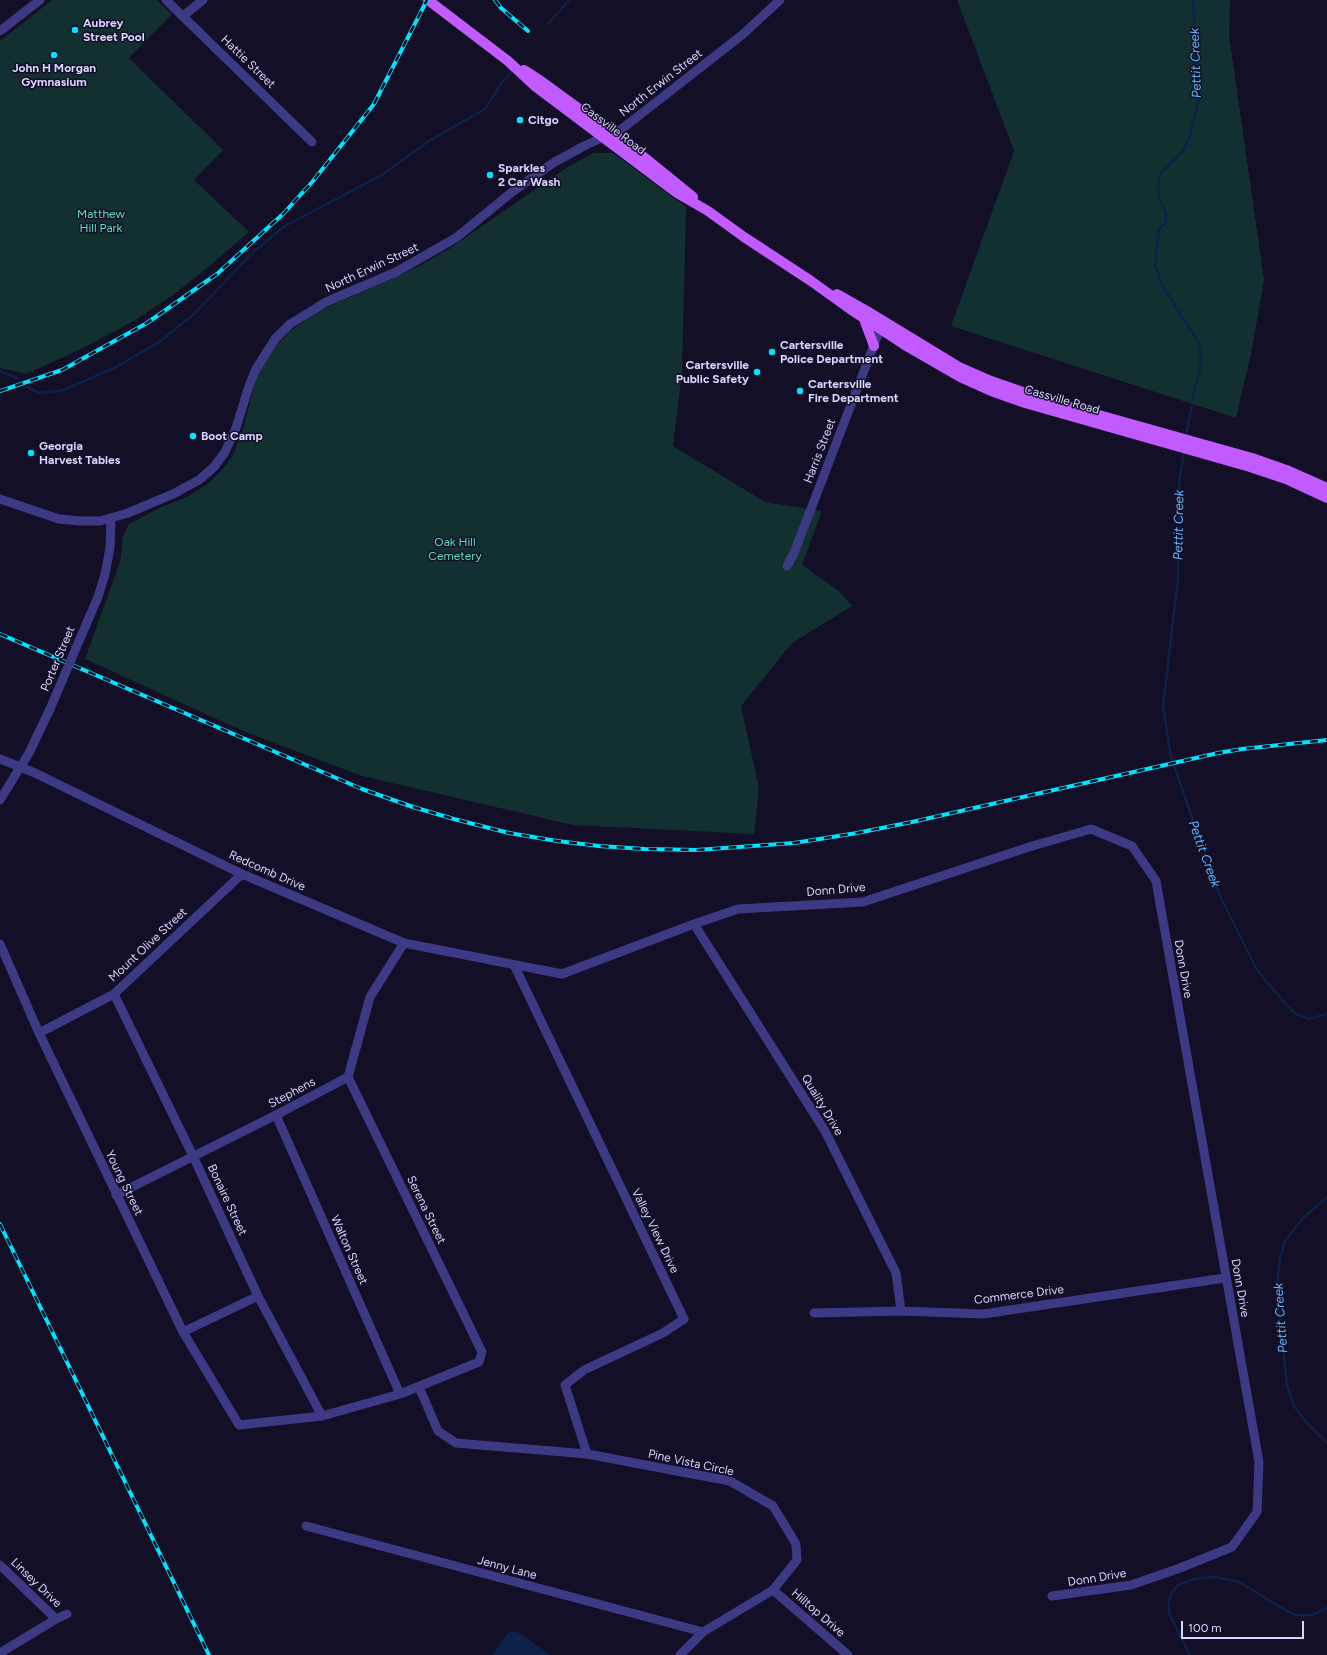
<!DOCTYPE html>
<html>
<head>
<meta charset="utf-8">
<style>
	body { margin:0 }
	#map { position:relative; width:1327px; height:1655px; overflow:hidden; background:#130f26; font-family:Figtree,sans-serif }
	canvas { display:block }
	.scale { position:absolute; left:1181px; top:1621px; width:123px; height:18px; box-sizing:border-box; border:2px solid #d9d4ff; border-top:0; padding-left:5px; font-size:12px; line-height:14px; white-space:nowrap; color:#d9d4ff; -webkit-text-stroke:3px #130f26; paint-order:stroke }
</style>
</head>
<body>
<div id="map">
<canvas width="1327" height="1655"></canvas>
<div class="scale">100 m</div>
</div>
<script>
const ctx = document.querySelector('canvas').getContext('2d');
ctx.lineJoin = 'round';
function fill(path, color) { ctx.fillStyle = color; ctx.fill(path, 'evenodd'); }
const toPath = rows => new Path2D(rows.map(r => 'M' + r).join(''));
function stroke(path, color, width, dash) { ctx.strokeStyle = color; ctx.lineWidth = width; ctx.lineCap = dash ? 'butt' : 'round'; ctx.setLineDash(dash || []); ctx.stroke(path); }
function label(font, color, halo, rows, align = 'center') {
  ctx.font = font + ' Figtree,sans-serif'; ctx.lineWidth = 3; ctx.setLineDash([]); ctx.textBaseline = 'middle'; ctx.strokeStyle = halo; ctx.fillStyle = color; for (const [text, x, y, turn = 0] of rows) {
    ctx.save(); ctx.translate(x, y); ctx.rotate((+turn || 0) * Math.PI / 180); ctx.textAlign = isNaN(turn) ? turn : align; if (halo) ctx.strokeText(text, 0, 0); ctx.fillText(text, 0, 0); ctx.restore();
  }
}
const green = toPath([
	[52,0,157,0,172,14,129,58,223,150,194,180,249,232,212,264,173,295,132,322,79,350,26,374,0,368,0,41],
	[957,0,1230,0,1229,35,1264,280,1251,354,1236,418,951,326,1014,151],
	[594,153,613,153,686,207,682,372,673,446,765,502,822,511,802,565,839,591,852,606,792,643,741,706,759,788,754,834,573,825,362,776,243,731,85,659,120,562,123,537,129,524,157,509,189,496,210,482,222,470,232,457,243,429,255,383,264,362,278,344,290,331,319,311,396,277,423,264,449,249,569,166]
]);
const water = toPath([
	[509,1632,516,1632,522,1634,550,1655,493,1655,501,1641]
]);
const stream = toPath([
	[548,24,569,0],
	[0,371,18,379],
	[27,387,39,393,64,390,118,366,159,342,194,314,253,252,285,226,382,175,429,141,485,109,501,84,511,72],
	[1186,436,1195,388,1200,369,1201,354,1198,342,1162,285,1155,265,1159,229,1166,222,1166,214,1159,197,1158,186,1160,174,1183,151,1189,138,1199,99,1193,0],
	[1184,451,1179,484,1178,579,1163,706,1171,757,1219,894,1257,970,1282,1000,1296,1014,1309,1019,1327,1014],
	[1327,1197,1302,1219,1285,1241,1280,1258,1277,1287,1287,1385,1294,1406,1307,1423,1327,1443],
	[1190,1655,1169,1613,1169,1601,1171,1594,1178,1585,1194,1579,1215,1577,1239,1582,1285,1610,1296,1615,1312,1615,1327,1608]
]);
const minor = toPath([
	[166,0,312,142],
	[183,16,203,0],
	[0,31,40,0],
	[0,499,59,519,79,521,100,521,128,513,173,494,199,480,214,467,225,452,236,428,249,386,256,369,275,339,290,324,326,302,396,272,440,247,457,237,512,192,553,163,584,146,623,128,742,35,780,0],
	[787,566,794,553,877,337,885,323],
	[88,620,98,597,105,574,110,548,111,519],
	[0,759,35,773,242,874,404,943,562,974,694,924,738,909,863,902,1029,847,1091,829,1132,846,1156,881,1259,1462,1257,1512,1232,1547,1180,1568,1131,1585,1052,1596],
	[0,800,29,753,50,709],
	[694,924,825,1131,896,1273,901,1311],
	[0,944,39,1033,183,1332,239,1425,322,1416,400,1394,479,1362,482,1352,348,1077],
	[514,965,684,1319,663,1333,584,1370,565,1385,587,1454],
	[114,994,193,1156,258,1296,322,1416],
	[39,1033,114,994,242,874],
	[276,1115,400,1394],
	[116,1195,276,1115,348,1077,370,997,404,943],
	[814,1313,901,1311,983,1314,1225,1278],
	[183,1332,258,1296],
	[419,1387,438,1431,456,1443,587,1454,730,1481,773,1506,796,1544,797,1560,773,1590,703,1632,680,1655],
	[306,1526,703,1632],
	[0,1565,56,1619],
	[773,1590,848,1655],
	[0,1653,56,1619,67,1614]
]);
const major = toPath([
	[428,0,508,61,536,87,677,193,708,211,744,237,811,281,850,309,908,347,960,377,991,391,1025,403,1250,467,1286,479,1327,498],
	[524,70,541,81,629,145,693,197],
	[837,294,867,311,959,367,991,381,1049,401,1252,458,1289,471,1327,488],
	[864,319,874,346]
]);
const rail = toPath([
	[495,0,501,8,528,31],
	[0,391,62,370,147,323,217,274,284,213,313,181,374,104,427,0],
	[0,634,362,789,413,807,454,819,509,833,557,841,599,846,645,849,697,850,794,843,857,833,912,822,1218,753,1242,749,1327,740],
	[0,1224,209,1655]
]);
const minorBridge = toPath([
	[50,709,88,620]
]);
const markers = [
	[75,30,4,"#00e5ff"],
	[54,55,4,"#00e5ff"],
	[520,120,4,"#00e5ff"],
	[490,175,4,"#00e5ff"],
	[772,352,4,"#00e5ff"],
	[757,372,4,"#00e5ff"],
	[800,391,4,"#00e5ff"],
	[193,436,4,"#00e5ff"],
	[31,453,4,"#00e5ff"]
];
const poiNames = [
	["Aubrey",83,23],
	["Street Pool",83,37],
	["John H Morgan",54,68,"center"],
	["Gymnasium",54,82,"center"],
	["Citgo",528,120],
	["Sparkles",498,168],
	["2 Car Wash",498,182],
	["Cartersville",780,345],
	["Police Department",780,359],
	["Cartersville",749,365,"right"],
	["Public Safety",749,379,"right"],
	["Cartersville",808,384],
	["Fire Department",808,398],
	["Boot Camp",201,436],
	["Georgia",39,446],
	["Harvest Tables",39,460]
];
const streetNames = [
	["Hattie Street",248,62,44],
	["North Erwin Street",661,83,-38],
	["Cassville Road",613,129,37],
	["North Erwin Street",372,268,-25],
	["Cassville Road",1062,400,16],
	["Harris Street",820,451,-69],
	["Porter Street",58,659,-67],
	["Redcomb Drive",267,871,24],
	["Donn Drive",836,890,-5],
	["Mount Olive Street",148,945,-43],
	["Donn Drive",1183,969,80],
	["Stephens",292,1093,-28],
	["Quality Drive",822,1105,59],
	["Young Street",124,1183,64],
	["Bonaire Street",227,1200,65],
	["Serena Street",426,1210,64],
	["Valley View Drive",655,1231,64],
	["Walton Street",349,1250,66],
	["Donn Drive",1240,1288,80],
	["Commerce Drive",1019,1295,-7],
	["Pine Vista Circle",691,1463,12],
	["Jenny Lane",507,1568,15],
	["Donn Drive",1097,1578,-9],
	["Linsey Drive",36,1583,44],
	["Hilltop Drive",818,1613,41]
];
const parkNames = [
	["Matthew",101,214],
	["Hill Park",101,228],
	["Oak Hill",455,542],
	["Cemetery",455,556]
];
const waterNames = [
	["Pettit Creek",1196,63,-92],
	["Pettit Creek",1179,525,-89],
	["Pettit Creek",1204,854,70],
	["Pettit Creek",1281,1318,-94]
];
fill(green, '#12302f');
fill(water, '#0c2248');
stroke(stream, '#0c2248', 2.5);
stroke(minor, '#3d3a85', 9);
stroke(major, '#c25bff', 10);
stroke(rail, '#00e5ff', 4);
stroke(rail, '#130f26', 2.5, [8]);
stroke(minorBridge, '#3d3a85', 9);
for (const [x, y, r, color] of markers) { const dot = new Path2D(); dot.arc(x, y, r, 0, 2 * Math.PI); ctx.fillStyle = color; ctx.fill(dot); stroke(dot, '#130f26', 1.5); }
label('bold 12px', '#d9d4ff', '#130f26', poiNames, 'left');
label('12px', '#d9d4ff', '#130f26', streetNames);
label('12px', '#5fe0c0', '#130f26', parkNames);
label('italic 13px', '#62b6ff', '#130f26', waterNames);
</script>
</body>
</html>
